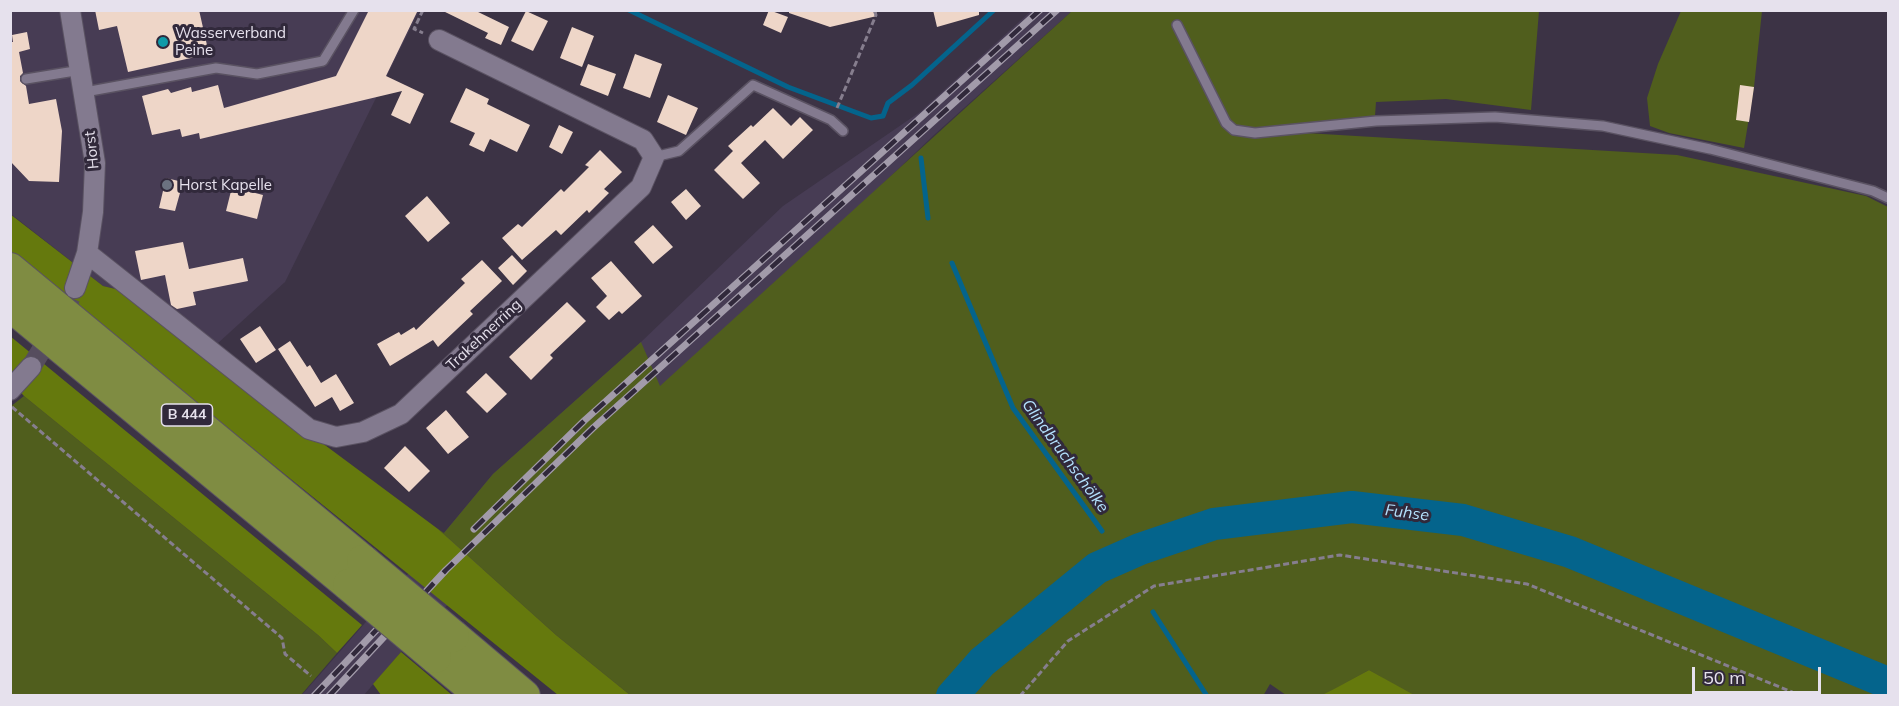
<!DOCTYPE html>
<html>
<head>
<meta charset="utf-8">
<style>
	body { margin:0 }
	#map { position:relative; width:1899px; height:706px; overflow:hidden; background:#3c3345; font-family:Mulish,sans-serif }
	canvas { display:block }
	.frame { position:absolute; inset:0; border:12px solid #e6e1ed; pointer-events:none }
	.scale { position:absolute; left:1692px; top:667px; width:129px; height:27px; box-sizing:border-box; border:3px solid #e6e1ed; border-top:0; padding-left:8px; font-size:18px; line-height:21px; white-space:nowrap; color:#e6e1ed; -webkit-text-stroke:4px #31293b; paint-order:stroke }
</style>
</head>
<body>
<div id="map">
<canvas width="1899" height="706"></canvas>
<div class="frame"></div>
<div class="scale">50 m</div>
</div>
<script>
const ctx = document.querySelector('canvas').getContext('2d');
ctx.lineJoin = 'round';
function fill(path, color) { ctx.fillStyle = color; ctx.fill(path, 'evenodd'); }
const toPath = rows => new Path2D(rows.map(r => 'M' + r).join(''));
function stroke(path, color, width, dash) { ctx.strokeStyle = color; ctx.lineWidth = width; ctx.lineCap = dash ? 'butt' : 'round'; ctx.setLineDash(dash || []); ctx.stroke(path); }
function label(font, color, halo, rows, align = 'center') {
  ctx.font = font + ' Mulish,sans-serif'; ctx.lineWidth = 6; ctx.setLineDash([]); ctx.textBaseline = 'middle'; ctx.strokeStyle = halo; ctx.fillStyle = color; for (const [text, x, y, turn = 0] of rows) {
    ctx.save(); ctx.translate(x, y); ctx.rotate((+turn || 0) * Math.PI / 180); ctx.textAlign = isNaN(turn) ? turn : align; if (halo) ctx.strokeText(text, 0, 0); ctx.fillText(text, 0, 0); ctx.restore();
  }
}
const built = toPath([
	[10,11,419,11,285,282,206,354,124,291,103,286,11,214],
	[1031,11,1072,11,935,134,551,500,401,652,364,695,301,696,443,534,493,474,641,342,783,206,920,112]
]);
const green = toPath([
	[1072,11,1539,11,1531,110,1446,99,1376,102,1375,116,1255,130,1677,155,1866,196,1888,207,1888,695,1414,696,1369,670,1322,696,1286,695,1270,684,1263,696,630,695,556,635,438,529,444,533,493,474,641,342,660,386],
	[1681,11,1762,11,1754,87,1744,148,1669,133,1650,126,1647,98,1658,64],
	[24,396,318,635,337,653,301,695,11,696,10,407]
]);
const forest = toPath([
	[10,214,103,286,124,291,306,431,438,529,556,635,630,695,558,695,11,253],
	[10,336,362,625,337,653,318,635,24,396,11,382],
	[401,652,452,695,381,695,373,684],
	[1369,670,1414,695,1322,695,1334,689]
]);
const stream = toPath([
	[629,10,788,87,871,118,883,116],
	[883,116,888,103,912,85,994,10],
	[921,158,928,218],
	[952,263,1013,408,1102,531],
	[1153,612,1207,696]
]);
const river = toPath([
	[952,696,982,662,1097,568,1140,549,1214,524,1352,507,1463,520,1570,552,1888,683]
]);
const building = toPath([
	[95,10,199,10,209,54,128,72,117,26,99,30],
	[369,10,418,10,386,76,424,94,410,124,391,115,402,91,200,139,199,133,182,137,180,129,152,135,142,96,168,89,171,93,191,87,192,92,218,85,224,108,336,76],
	[441,10,474,10,509,27,501,45,485,38,488,33],
	[769,10,788,17,781,33,763,25],
	[789,10,876,10,877,16,830,27,789,13],
	[933,10,979,10,979,15,937,27],
	[526,11,548,21,533,51,511,41],
	[572,27,594,36,582,67,560,58],
	[27,32,30,49,19,52,23,73,20,76,20,81,26,86,29,104,56,99,62,131,59,182,29,181,11,162,10,42,13,42,12,35],
	[635,54,662,64,650,98,623,88],
	[588,64,616,74,608,96,580,85],
	[1740,85,1754,87,1749,122,1736,120],
	[466,88,489,99,487,104,530,125,517,152,490,139,484,152,469,145,475,133,450,122],
	[668,95,698,108,686,135,657,122],
	[773,108,791,126,800,117,813,130,783,159,765,140,741,163,760,183,743,199,714,170,733,151,728,146,751,125,753,127],
	[559,125,573,132,562,154,549,147],
	[600,150,622,172,604,189,609,193,589,213,587,210,561,235,556,230,522,260,502,238,518,224,522,227,561,189,564,192,589,167,585,165],
	[166,178,183,182,175,211,159,208],
	[232,187,263,195,257,219,226,211],
	[686,189,701,206,686,220,671,202],
	[427,196,450,223,428,242,405,216],
	[653,225,673,247,653,264,634,242],
	[183,242,189,269,243,258,248,281,193,292,196,305,177,309,171,305,165,275,141,280,135,251],
	[512,255,527,271,513,285,498,268],
	[482,260,502,281,470,311,473,314,438,347,433,340,390,366,377,344,399,332,401,335,414,327,416,330,465,283,461,279],
	[611,261,642,296,622,314,619,311,609,320,596,307,607,296,591,278],
	[567,302,586,321,550,355,553,358,531,380,509,357],
	[260,326,276,350,256,363,240,339],
	[290,341,307,367,310,365,321,383,336,374,354,403,340,411,332,397,315,407,278,349],
	[486,373,507,394,487,413,466,392],
	[446,410,469,437,448,454,426,428],
	[405,446,430,471,409,492,384,468]
]);
const minorTunnel = toPath([
	[31,367,60,320,75,288]
]);
const path = toPath([
	[423,10,414,29,423,33],
	[837,108,876,15,874,10],
	[12,407,282,638,285,654,311,676],
	[1020,696,1068,641,1154,586,1340,555,1527,584,1792,692,1792,696]
]);
const service = toPath([
	[1177,25,1226,123,1234,130,1255,133,1376,121,1495,117,1603,126,1710,149,1873,191,1888,198],
	[26,79,81,70],
	[85,92,216,68,257,74,323,61,354,10],
	[654,157,679,151,753,85,831,120,843,131]
]);
const minor = toPath([
	[70,10,95,163,93,212,87,253,75,288],
	[87,253,309,429,336,437,363,432,401,414,641,187,654,157,643,140,439,40],
	[10,390,31,367]
]);
const trunk = toPath([
	[10,269,363,561],
	[10,305,349,585],
	[453,636,524,696],
	[435,657,482,696]
]);
const rail = toPath([
	[474,529,585,420,1040,10],
	[314,696,415,589],
	[329,696,446,570,593,428,1057,10]
]);
const trunkBridge = toPath([
	[363,561,453,636],
	[349,585,435,657]
]);
const markers = [
	[163,42,6,"#0f9aa8"],
	[167,185,6,"#6b7280"]
];
const shields = [
	[187,415,51]
];
const shieldNames = [
	["B 444",187,415]
];
const poiNames = [
	["Wasserverband",175,33],
	["Peine",175,50],
	["Horst Kapelle",179,185]
];
const streetNames = [
	["Horst",92,150,-96],
	["Trakehnerring",484,335,-43]
];
const waterNames = [
	["Glindbruchschölke",1065,456,54],
	["Fuhse",1407,513,7]
];
fill(built, '#473c54');
fill(green, '#505e1d');
fill(forest, '#65790d');
stroke(stream, '#04648c', 5);
stroke(river, '#04648c', 32);
fill(building, '#eed6c8');
stroke(minorTunnel, '#564d5e', 20, [20, 10]);
stroke(service, '#5a5262', 12);
stroke(minor, '#5a5262', 22);
stroke(trunk, '#5a5262', 34);
stroke(path, '#867e8e', 3, [6, 3]);
stroke(service, '#837a8f', 9);
stroke(minor, '#837a8f', 20);
stroke(trunk, '#7f8c42', 32);
stroke(rail, '#a29baa', 7);
stroke(rail, '#31293b', 4.5, [14]);
stroke(trunkBridge, '#5a5262', 34, []);
stroke(trunkBridge, '#7f8c42', 32);
for (const [x, y, r, color] of markers) { const dot = new Path2D(); dot.arc(x, y, r, 0, 2 * Math.PI); ctx.fillStyle = color; ctx.fill(dot); stroke(dot, '#31293b', 2); }
for (const [x, y, w] of shields) { const box = new Path2D(); box.roundRect(x - w / 2, y - 11, w, 22, 4.5); ctx.fillStyle = '#31293b'; ctx.fill(box); stroke(box, '#e6e1ed', 1.5); }
label('bold 14px', '#e6e1ed', null, shieldNames);
label('15px', '#e6e1ed', '#31293b', poiNames, 'left');
label('15px', '#e6e1ed', '#31293b', streetNames);
label('italic 16px', '#b4e2fe', '#31293b', waterNames);
</script>
</body>
</html>
